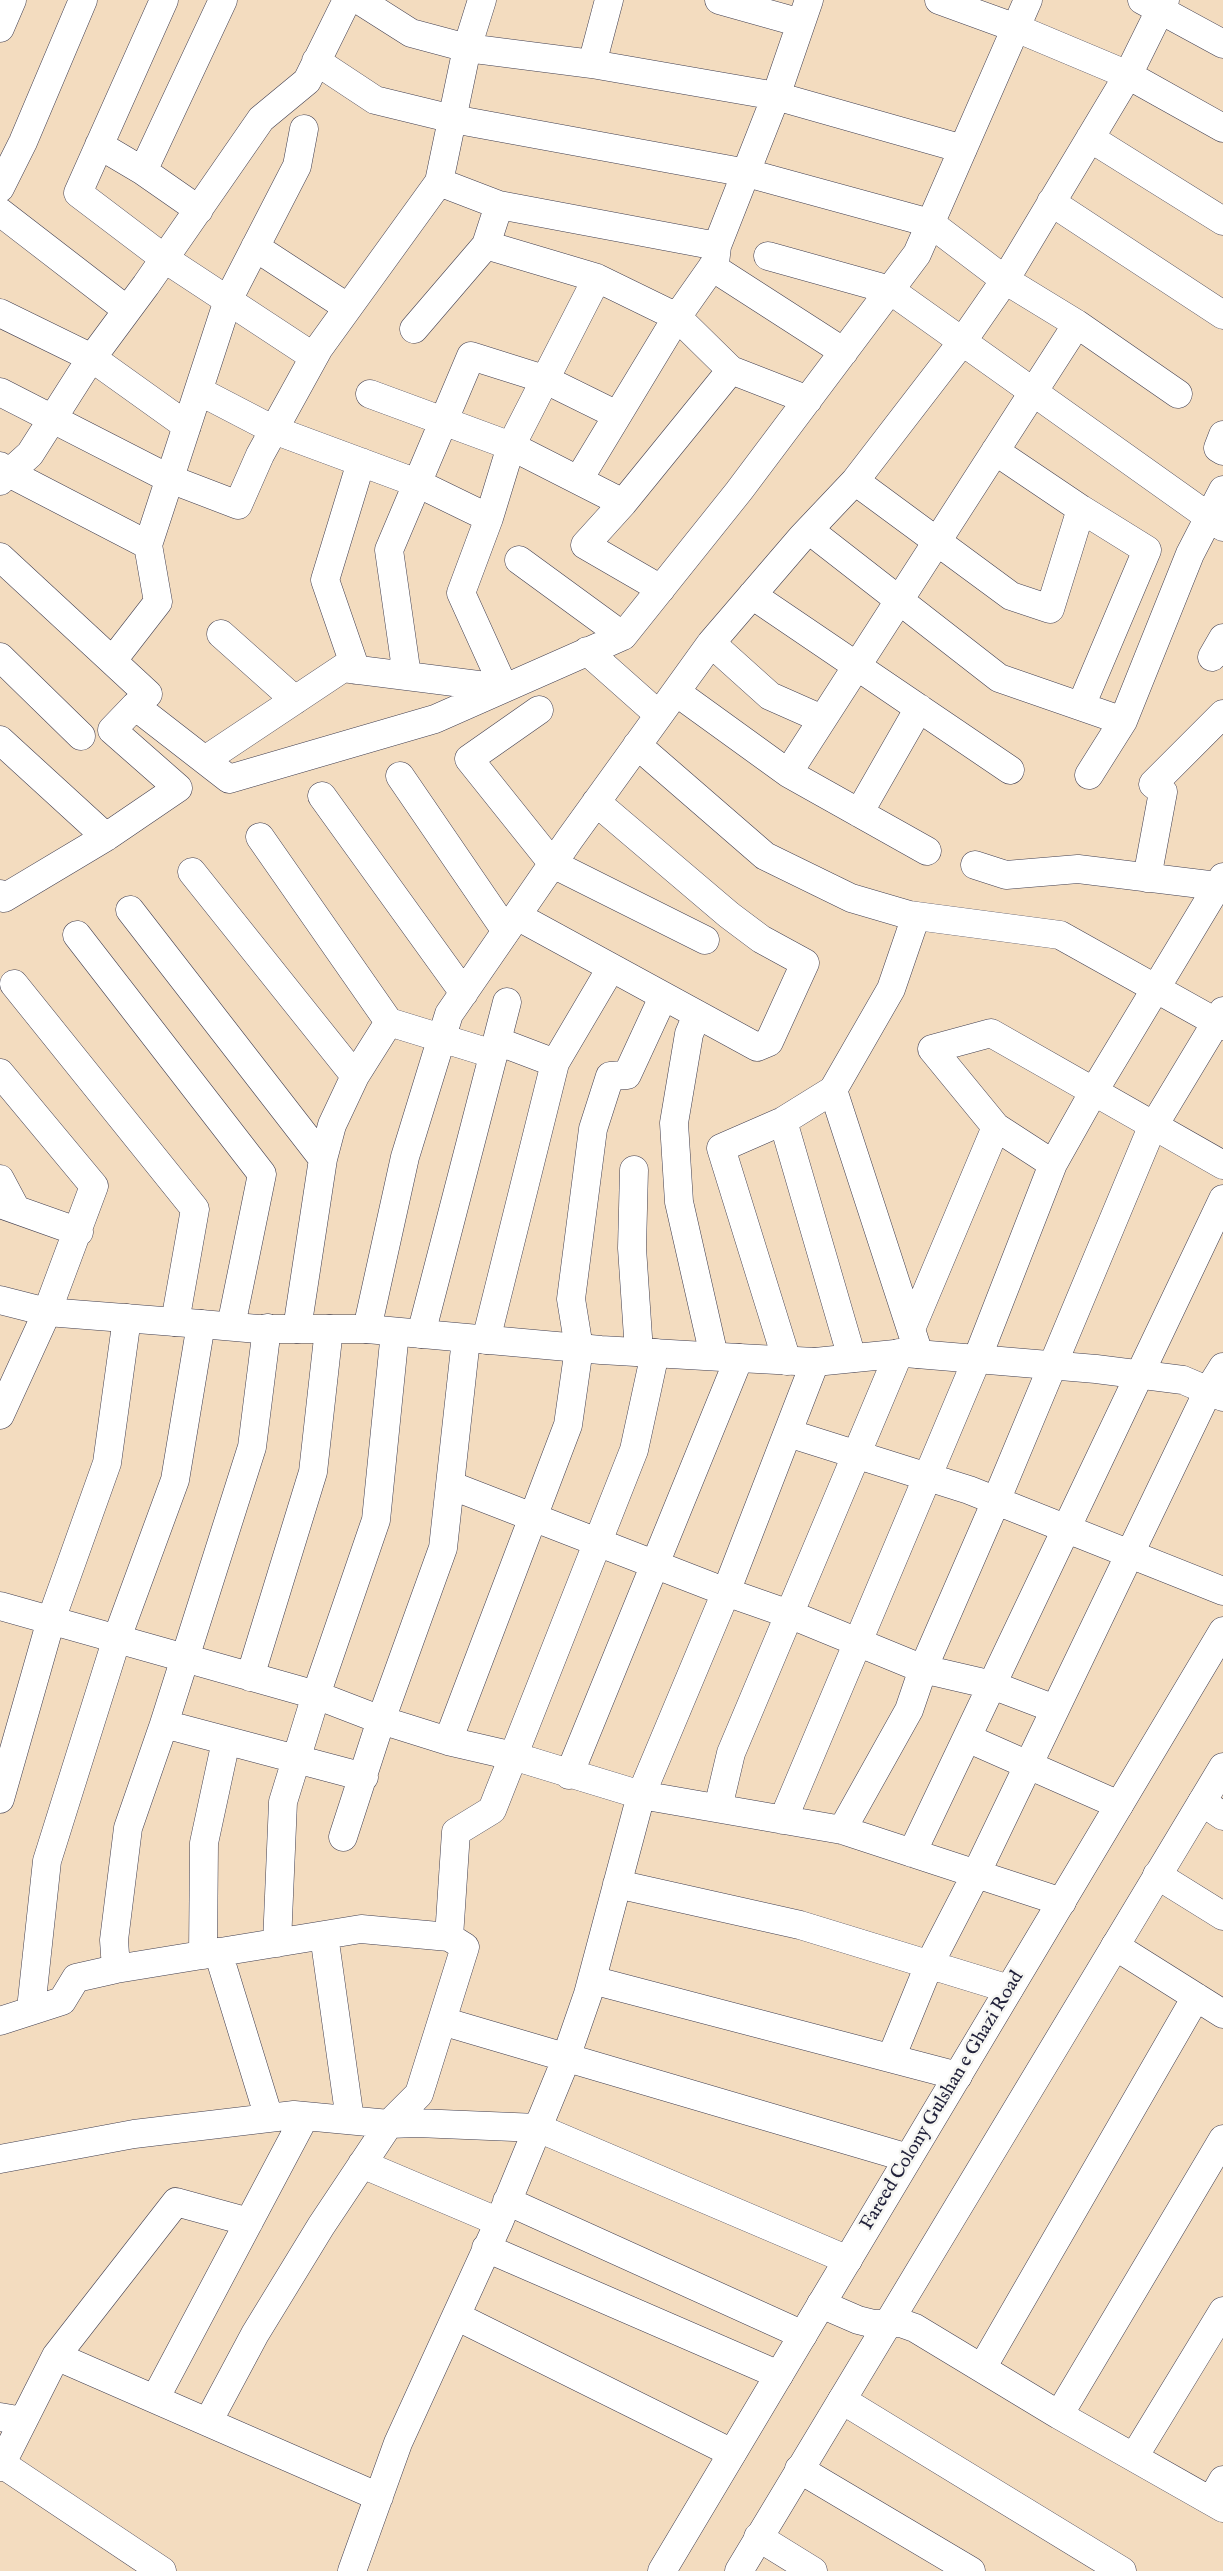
<!DOCTYPE html>
<html>
<head>
<meta charset="utf-8">
<style>
	body { margin:0 }
	canvas { display:block; background:#f3dcbf }
</style>
</head>
<body>
<canvas width="1223" height="2571"></canvas>
<script>
const ctx = document.querySelector('canvas').getContext('2d');
ctx.lineJoin = 'round';
const toPath = rows => new Path2D(rows.map(r => 'M' + r).join(''));
function stroke(path, color, width, dash) { ctx.strokeStyle = color; ctx.lineWidth = width; ctx.lineCap = dash ? 'butt' : 'round'; ctx.setLineDash(dash || []); ctx.stroke(path); }
function label(font, color, halo, rows, align = 'center') {
  ctx.font = font + ' "IM FELL English",serif'; ctx.lineWidth = 5; ctx.setLineDash([]); ctx.textBaseline = 'middle'; ctx.strokeStyle = halo; ctx.fillStyle = color; for (const [text, x, y, turn = 0] of rows) {
    ctx.save(); ctx.translate(x, y); ctx.rotate((+turn || 0) * Math.PI / 180); ctx.textAlign = isNaN(turn) ? turn : align; if (halo) ctx.strokeText(text, 0, 0); ctx.fillText(text, 0, 0); ctx.restore();
  }
}
const minor = toPath([
	[164,0,78,193,165,259,314,357],
	[359,0,411,33,467,48,592,64,776,96,963,149],
	[719,0,801,23],
	[939,0,1016,28,1128,75,1223,128],
	[1142,0,1223,44],
	[0,28,12,0],
	[316,61,375,100,453,119,747,173,930,223,1005,280,1077,324,1178,394],
	[592,64,609,0],
	[1090,138,1223,221],
	[99,145,143,171,199,210],
	[143,171,223,0],
	[439,182,499,205,717,246],
	[0,188,23,142,83,0],
	[1051,202,1223,315],
	[0,212,127,310],
	[486,245,597,278,677,317,731,370,808,400],
	[255,247,347,307],
	[768,256,890,290,1223,527],
	[712,267,844,352],
	[0,313,92,358,187,426],
	[414,329,486,245,499,205],
	[199,391,274,430,417,483,489,518],
	[0,392,170,479,238,505,260,455,319,348,439,182,467,48,482,0],
	[370,394,511,446,623,503],
	[1223,435,1218,448,1223,451],
	[995,451,1081,509,1147,550,1081,706],
	[0,466,9,473,148,545],
	[579,479,677,317,715,263,717,246,776,96,809,0],
	[0,481,30,454,86,366,146,285,261,119,307,81,347,0],
	[855,481,1011,596,1050,609,1081,509],
	[809,530,999,678,1123,721],
	[0,557,148,694,135,706,229,779,435,719,623,636,739,491,917,254,1028,0],
	[519,560,623,636],
	[661,589,585,545,623,503,731,370],
	[752,595,1010,770],
	[221,634,295,700],
	[711,643,770,696,822,719],
	[587,651,659,715],
	[0,657,81,736],
	[1212,657,1223,638],
	[113,660,158,602,148,545,228,300,297,166,304,129],
	[356,670,325,580,361,462],
	[407,676,389,550,471,356,544,379,617,415],
	[504,688,461,593,489,518,511,446,597,278],
	[676,692,788,773,927,851],
	[539,710,469,759,553,864,705,940],
	[0,740,106,837],
	[637,745,765,856,851,898,909,915,1060,935,1223,1026],
	[205,760,343,668,502,688],
	[788,773,1077,324],
	[1089,775,1123,721,1190,554,1223,490],
	[400,776,506,931],
	[322,796,464,993],
	[859,813,919,708],
	[260,837,389,1022,493,1054],
	[975,865,1006,875,1078,869,1209,885,1223,890],
	[192,872,355,1076],
	[1147,878,1163,792,1153,784,1223,714],
	[0,894,4,898,106,837,178,788,112,730,135,706],
	[130,910,323,1159],
	[517,916,757,1047,769,1042,805,963,761,939,729,915,596,802],
	[77,935,262,1174,231,1326],
	[14,984,195,1209,175,1322],
	[697,1015,689,1034,674,1123,679,1202,714,1356],
	[497,1041,555,1063],
	[0,1073,94,1186,47,1312,0,1415],
	[833,1090,919,1354],
	[783,1121,852,1358],
	[1053,1164,996,1127,932,1049,991,1033,1223,1165],
	[634,1170,632,1248,639,1352],
	[0,1179,16,1209],
	[0,1204,79,1232],
	[297,1329,323,1159,332,1125,355,1076,389,1022],
	[367,1329,405,1157,449,1014,569,840,711,643,802,537,855,481,962,342,1005,280,1128,75,1165,0],
	[911,1329,996,1127],
	[421,1334,507,1002],
	[486,1340,555,1063,611,968],
	[787,1361,721,1148,783,1121,833,1090,891,989,916,916],
	[788,1433,969,1490,1223,1591],
	[450,1485,726,1592,789,1614,923,1669,992,1685,1055,1709],
	[0,1606,316,1695,381,1720,448,1741,513,1756,641,1795,842,1830,1062,1902],
	[250,1677,313,1472,329,1329],
	[164,1724,364,1777],
	[967,1738,1119,1805],
	[448,1741,568,1425,579,1348,571,1299,593,1129,610,1076,627,1075,663,997],
	[569,1775,739,1358],
	[0,1799,51,1620,107,1463,127,1318],
	[1202,1802,1223,1816],
	[718,1808,731,1753,899,1353],
	[783,1820,977,1359,1053,1164,1094,1091,1223,877],
	[842,1830,909,1710,923,1669,996,1501,1150,1132,1223,1011],
	[343,1837,381,1720,443,1548,466,1339],
	[912,1853,1223,1199],
	[1157,1875,1223,1916],
	[617,1884,800,1925,1009,1989],
	[324,1935,350,2120],
	[277,1943,283,1802,316,1695,376,1520,395,1332],
	[1115,1946,1223,2014],
	[218,1952,269,2118],
	[203,1955,204,1843,226,1741],
	[116,1969,114,1940,128,1828,164,1724,252,1447,267,1328],
	[592,1980,958,2076],
	[31,2009,47,1861,117,1638,175,1480,201,1324],
	[0,2021,62,2001,76,1978,116,1969,361,1929,449,1937],
	[442,2021,908,2158],
	[891,2058,929,1965,976,1874,1208,1391,1223,1367],
	[0,2159,134,2134,294,2115,389,2124,417,2123,538,2128,848,2260],
	[362,2164,499,2222],
	[507,2201,803,2335],
	[486,2248,779,2375],
	[821,2304,858,2320,874,2324,901,2323,915,2328,1059,2415,1223,2508],
	[456,2316,732,2453],
	[56,2356,379,2497],
	[982,2368,1196,1997],
	[155,2399,305,2116],
	[842,2400,1122,2571],
	[1059,2415,1223,2139],
	[0,2417,23,2421],
	[208,2422,255,2334,321,2226,389,2124,419,2094,465,1947,449,1937,456,1832,492,1810,634,1450,655,1353],
	[1134,2457,1223,2311],
	[2,2464,162,2571],
	[0,2467,56,2356,176,2202,249,2222],
	[799,2469,971,2571],
	[1211,2501,1223,2480],
	[758,2537,813,2571],
	[352,2571,398,2443,499,2222,562,2069,588,1994,641,1795,726,1592,815,1362]
]);
const major = toPath([
	[0,1300,47,1312,201,1324,258,1329,367,1329,601,1350,739,1358,815,1362,905,1353,1096,1369,1183,1380,1223,1397],
	[662,2571,1223,1631],
	[739,2571,1223,1767]
]);
const streetNames = [
	["Fareed Colony Gulshan e Ghazi Road",943,2101,-59]
];
stroke(minor, '#413e4f', 29);
stroke(major, '#413e4f', 29);
stroke(minor, '#fff', 28);
stroke(major, '#fff', 28);
label('19px', '#22223b', '#f6f6f2', streetNames);
</script>
</body>
</html>
